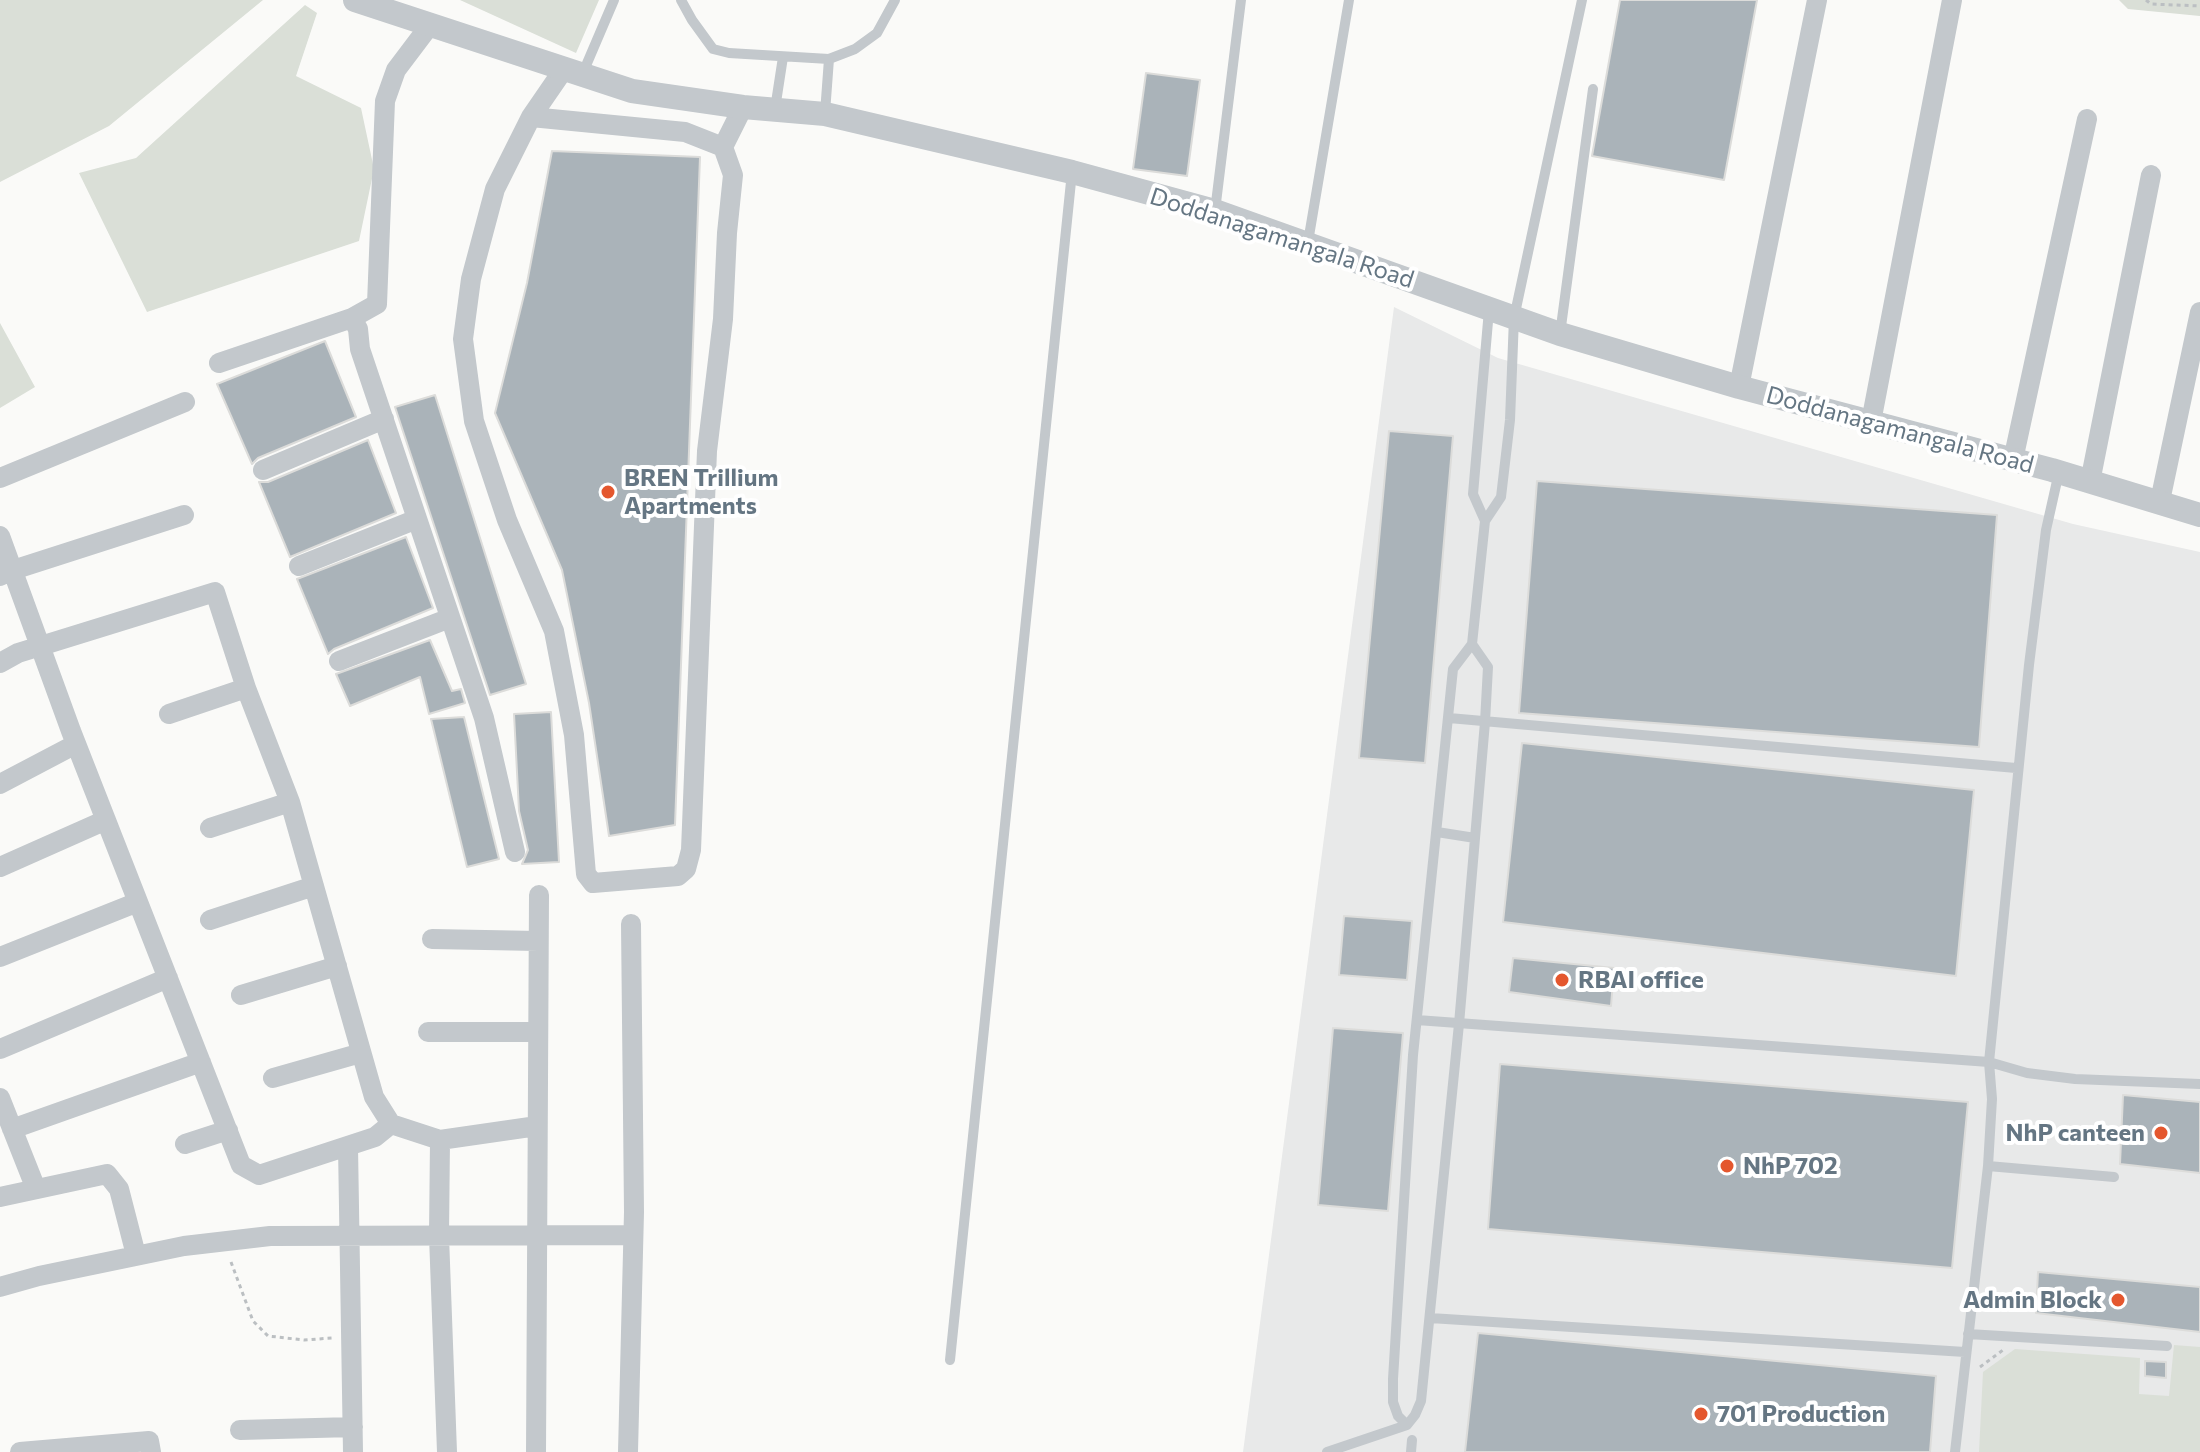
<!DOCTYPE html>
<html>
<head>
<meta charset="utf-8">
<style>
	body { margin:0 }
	canvas { display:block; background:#fafaf8 }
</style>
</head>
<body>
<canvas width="2200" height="1452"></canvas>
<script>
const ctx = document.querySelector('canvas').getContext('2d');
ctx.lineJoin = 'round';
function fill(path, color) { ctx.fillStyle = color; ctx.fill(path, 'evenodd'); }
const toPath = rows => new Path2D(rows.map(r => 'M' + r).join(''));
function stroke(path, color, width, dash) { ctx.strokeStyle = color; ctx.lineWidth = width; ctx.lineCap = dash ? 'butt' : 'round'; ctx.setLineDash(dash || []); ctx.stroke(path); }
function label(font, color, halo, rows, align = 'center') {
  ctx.font = font + ' Commissioner,sans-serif'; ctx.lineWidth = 8; ctx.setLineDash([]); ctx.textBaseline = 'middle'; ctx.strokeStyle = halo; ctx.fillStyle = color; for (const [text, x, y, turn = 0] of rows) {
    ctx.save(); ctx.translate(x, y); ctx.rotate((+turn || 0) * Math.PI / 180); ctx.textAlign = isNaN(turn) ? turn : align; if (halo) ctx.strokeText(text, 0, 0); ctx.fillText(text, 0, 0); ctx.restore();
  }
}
const built = toPath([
	[1394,307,1498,358,2073,524,2200,552,2200,1452,1243,1452]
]);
const green = toPath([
	[0,0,263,0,109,126,0,182],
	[460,0,599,0,576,53],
	[2119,0,2200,0,2200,16,2128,9],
	[305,5,317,13,296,76,361,108,374,169,359,241,147,312,79,173,136,158],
	[0,323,35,387,0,408],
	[2174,1345,2200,1347,2200,1452,1979,1452,1983,1372,2015,1349,2140,1358,2139,1394,2169,1396]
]);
const building = toPath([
	[1620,0,1757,0,1724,180,1592,156,1620,0],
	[1146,73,1200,80,1187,176,1133,169,1146,73],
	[552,151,700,157,675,825,609,836,589,703,562,570,495,413,527,283,552,151],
	[325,341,356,417,258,458,252,464,217,384,325,341],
	[435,395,526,684,490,695,395,407,435,395],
	[1389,431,1453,436,1425,763,1359,758,1389,431],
	[368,440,396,513,290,557,259,482,268,482,368,440],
	[1537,481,1997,515,1979,747,1519,713,1537,481],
	[406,537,433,608,334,649,328,654,297,579,406,537],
	[430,640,452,691,461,689,465,703,429,714,420,677,350,706,336,674,430,640],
	[551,712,559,862,522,864,528,850,519,811,514,714,551,712],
	[464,717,499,859,467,867,431,719,464,717],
	[1522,743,1974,790,1956,976,1503,922,1522,743],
	[1344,916,1412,921,1407,980,1339,975,1344,916],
	[1513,958,1614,968,1611,1006,1509,992,1513,958],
	[1333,1028,1403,1033,1388,1211,1318,1205,1333,1028],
	[1500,1064,1968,1102,1952,1268,1488,1229,1500,1064],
	[2123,1095,2200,1102,2200,1173,2120,1164,2123,1095],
	[2038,1272,2200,1287,2200,1332,2036,1313,2038,1272],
	[1478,1333,1936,1376,1930,1452,1465,1452,1478,1333],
	[2145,1361,2166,1362,2166,1378,2145,1376,2145,1361]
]);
const path = toPath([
	[2146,0,2151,4,2200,6],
	[231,1262,253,1321,268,1336,304,1340,332,1338],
	[1980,1367,2003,1350]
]);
const service = toPath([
	[681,0,692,20,713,49,729,53,829,59,855,49,877,33,895,0],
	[582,75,614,0],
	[775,109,783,57],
	[825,113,829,59],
	[1215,211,1241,0],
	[1308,242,1349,0],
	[1560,334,1593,89],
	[2059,472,2046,530,2029,665,1989,1062,2027,1073,2075,1079,2200,1084],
	[1485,521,1473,494,1489,310],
	[1449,718,2016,768],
	[1437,832,1475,838],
	[1417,1020,1989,1062,1992,1099,1988,1166,1955,1452],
	[1988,1166,2114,1177],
	[1430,1318,1965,1352],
	[1968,1334,2167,1346],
	[950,1360,1072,172],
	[1407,1425,1398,1416,1393,1402,1393,1379,1413,1055,1453,669,1472,644,1485,521,1501,497,1510,420,1514,318,1582,0],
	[1327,1452,1407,1425,1415,1415,1421,1401,1459,1024,1485,722,1488,667,1472,644],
	[1411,1452,1412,1440]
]);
const minor = toPath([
	[531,117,685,132,723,147,733,175,727,233,723,319,707,451,691,850,686,869,678,876,593,883,586,874,574,735,554,631,507,520,474,421,463,339,471,279,495,189,531,117,564,69],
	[723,147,743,107],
	[352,318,358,329,360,349,484,718,515,852],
	[219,363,352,318,377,304,385,101,396,70,430,25],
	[1739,387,1817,0],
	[1871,422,1952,0],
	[2013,460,2087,119],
	[263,470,384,419],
	[0,478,185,402],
	[2090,482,2151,175],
	[2160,501,2200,312],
	[0,536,71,731,241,1165,259,1175,375,1137,391,1124],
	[299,566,417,519],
	[0,576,13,570,184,515],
	[339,661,450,618],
	[0,663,18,653,215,592,246,688,169,714],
	[246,688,290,802,374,1097,391,1124,440,1140,537,1126],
	[0,784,76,744],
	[210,828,290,802],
	[0,867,106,820],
	[210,920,314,886],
	[432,939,538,941],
	[0,957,138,902],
	[241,995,337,966],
	[428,1032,538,1032],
	[0,1049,168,978],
	[273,1078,361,1053],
	[0,1098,36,1189],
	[12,1129,201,1062],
	[440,1140,439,1236,447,1452],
	[185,1144,228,1130],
	[348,1146,353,1452],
	[0,1197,107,1174,119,1189,136,1255],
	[0,1287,39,1276,184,1246,270,1236,633,1235],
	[240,1430,353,1427],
	[20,1452,149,1441,151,1452],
	[536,1452,539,895],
	[628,1452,634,1212,631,924]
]);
const tertiary = toPath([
	[355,0,632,91,743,107,825,114,1072,172,1215,211,1560,334,1739,387,2052,470,2200,515]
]);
const markers = [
	[608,492,8,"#e4572e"],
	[1562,980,8,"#e4572e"],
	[2161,1133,8,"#e4572e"],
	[1727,1166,8,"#e4572e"],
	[2118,1300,8,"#e4572e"],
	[1701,1414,8,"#e4572e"]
];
const streetNames = [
	["Doddanagamangala Road",1282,238,18],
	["Doddanagamangala Road",1900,430,15]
];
const poiNames = [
	["BREN Trillium",624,478],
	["Apartments",624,506],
	["RBAI office",1578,980],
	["NhP canteen",2145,1133,"right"],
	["NhP 702",1743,1166],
	["Admin Block",2102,1300,"right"],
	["701 Production",1717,1414]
];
fill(built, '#e8e9e9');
fill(green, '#dadfd7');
fill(building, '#aab3b9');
stroke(building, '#dcdcda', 2);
stroke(path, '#bbbfc2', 3, [4, 4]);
stroke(service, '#c3c8cc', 10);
stroke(minor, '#c3c8cc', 20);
stroke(tertiary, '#c3c8cc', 24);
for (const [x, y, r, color] of markers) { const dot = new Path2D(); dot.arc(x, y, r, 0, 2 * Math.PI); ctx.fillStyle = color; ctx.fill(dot); stroke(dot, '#fff', 3); }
label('24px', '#657683', '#fff', streetNames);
label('bold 24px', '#657683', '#fff', poiNames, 'left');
</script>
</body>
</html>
